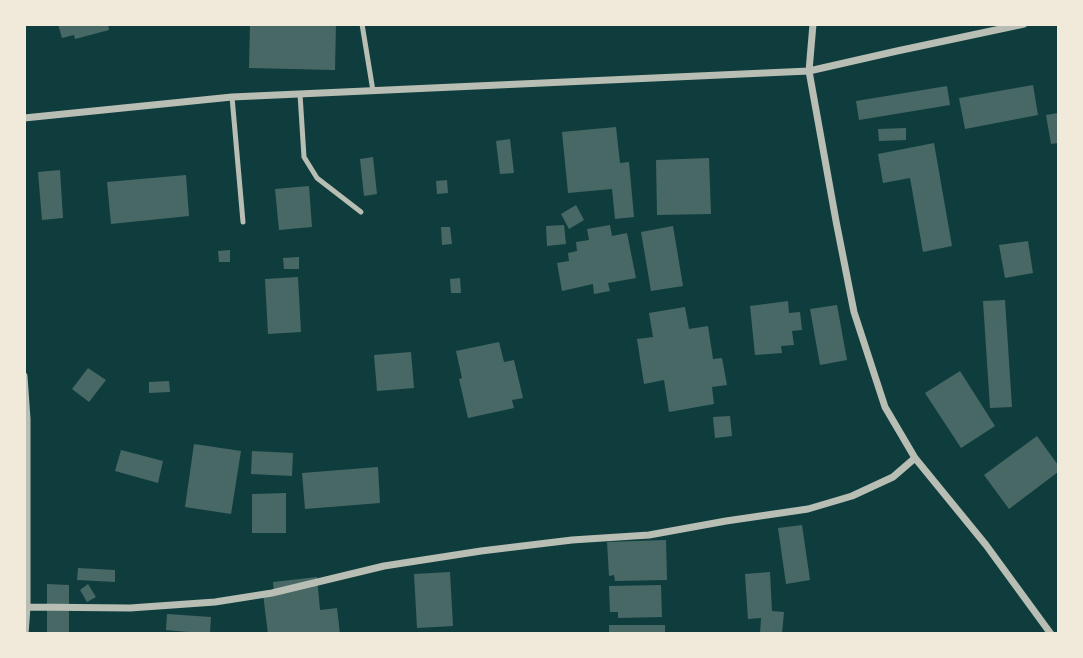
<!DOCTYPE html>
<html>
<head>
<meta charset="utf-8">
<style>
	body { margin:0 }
	#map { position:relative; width:1083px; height:658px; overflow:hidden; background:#0f3d3e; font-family:"DejaVu Sans",sans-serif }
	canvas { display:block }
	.frame { position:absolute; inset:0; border:26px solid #f1e9da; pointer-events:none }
</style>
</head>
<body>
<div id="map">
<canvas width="1083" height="658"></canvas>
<div class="frame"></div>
</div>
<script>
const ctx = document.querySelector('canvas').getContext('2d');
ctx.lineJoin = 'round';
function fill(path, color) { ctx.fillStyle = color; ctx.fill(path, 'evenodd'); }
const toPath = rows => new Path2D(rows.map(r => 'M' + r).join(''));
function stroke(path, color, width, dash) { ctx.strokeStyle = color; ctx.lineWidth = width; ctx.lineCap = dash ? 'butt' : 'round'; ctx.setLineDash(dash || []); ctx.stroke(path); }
const building = toPath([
	[58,24,108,24,109,30,75,39,74,35,62,38],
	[250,24,336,24,335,70,249,68],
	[1033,85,1038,115,965,129,959,98],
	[947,86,950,105,859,120,856,101],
	[1058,113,1058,143,1051,144,1046,115],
	[616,127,620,163,629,162,634,217,615,219,612,189,568,193,562,132],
	[906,128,906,140,879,141,878,129],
	[510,139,514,173,500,174,496,141],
	[934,143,952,246,923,252,910,178,883,183,878,154],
	[373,157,377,194,364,196,360,159],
	[709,158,711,214,657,215,656,160],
	[60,170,63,218,42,220,38,172],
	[186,175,189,216,111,224,107,182],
	[447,180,448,193,437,194,436,181],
	[309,186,312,227,279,230,275,189],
	[576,205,584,220,569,229,561,214],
	[564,225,566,244,547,246,546,226],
	[610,225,612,236,627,233,636,278,608,283,610,291,594,294,593,284,562,291,557,263,569,261,568,253,577,251,576,242,589,240,587,229],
	[673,226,683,286,651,291,641,232],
	[441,227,450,227,452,244,442,245],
	[1028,241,1033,273,1005,278,999,245],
	[230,250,230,262,219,262,218,251],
	[299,257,299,269,284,269,283,258],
	[298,277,301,332,268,334,265,279],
	[460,278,461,293,451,293,450,279],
	[1005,300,1012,407,990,408,983,301],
	[788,301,789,313,800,312,802,330,792,331,794,345,781,346,782,353,755,355,750,306],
	[837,305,847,360,820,365,810,309],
	[685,307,689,329,708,326,713,359,722,358,727,385,712,387,714,404,669,412,664,380,644,384,637,339,653,337,649,313],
	[499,342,504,362,514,360,523,398,512,400,514,408,468,418,459,379,462,378,456,351],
	[411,352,414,388,377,391,374,355],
	[88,368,106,380,89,402,72,389],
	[960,371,995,426,961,448,925,393],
	[169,381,170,392,149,393,149,382],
	[730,416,732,436,715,438,713,417],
	[1037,436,1058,465,1058,472,1009,509,984,475],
	[194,444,241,451,231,514,185,507],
	[121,450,163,461,158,483,115,471],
	[252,451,293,453,292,476,251,474],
	[378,467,380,503,305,509,302,473],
	[286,493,286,533,252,533,252,494],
	[802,525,810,580,786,584,778,528],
	[666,540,667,580,615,581,614,575,609,576,607,542],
	[78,568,115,570,115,582,77,580],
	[450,572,453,626,417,628,414,574],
	[770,572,772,611,784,612,782,634,760,634,761,618,748,619,745,574],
	[317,577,320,610,337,608,340,634,268,634,263,594,274,593,273,582],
	[47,584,69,585,69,634,47,634],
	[88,584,96,597,87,602,80,590],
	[661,585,662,617,618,618,618,612,610,612,609,586],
	[167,614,211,617,210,634,166,630],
	[609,625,665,625,665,634,609,634]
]);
const service = toPath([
	[362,24,373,91],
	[300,94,304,157,317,178,361,212],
	[232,97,243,222]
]);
const minor = toPath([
	[813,24,809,71,836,221,854,312,885,407,915,458,986,545,1051,634],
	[24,118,232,97,809,71,897,51,1024,24],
	[24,376,27,419,27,607,25,634],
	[27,607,130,608,215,602,272,593,384,566,481,551,572,540,649,535,726,521,808,509,852,496,893,477,915,458]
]);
fill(building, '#486865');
stroke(service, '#b8beb3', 5);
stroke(minor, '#b8beb3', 7);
</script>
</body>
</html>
